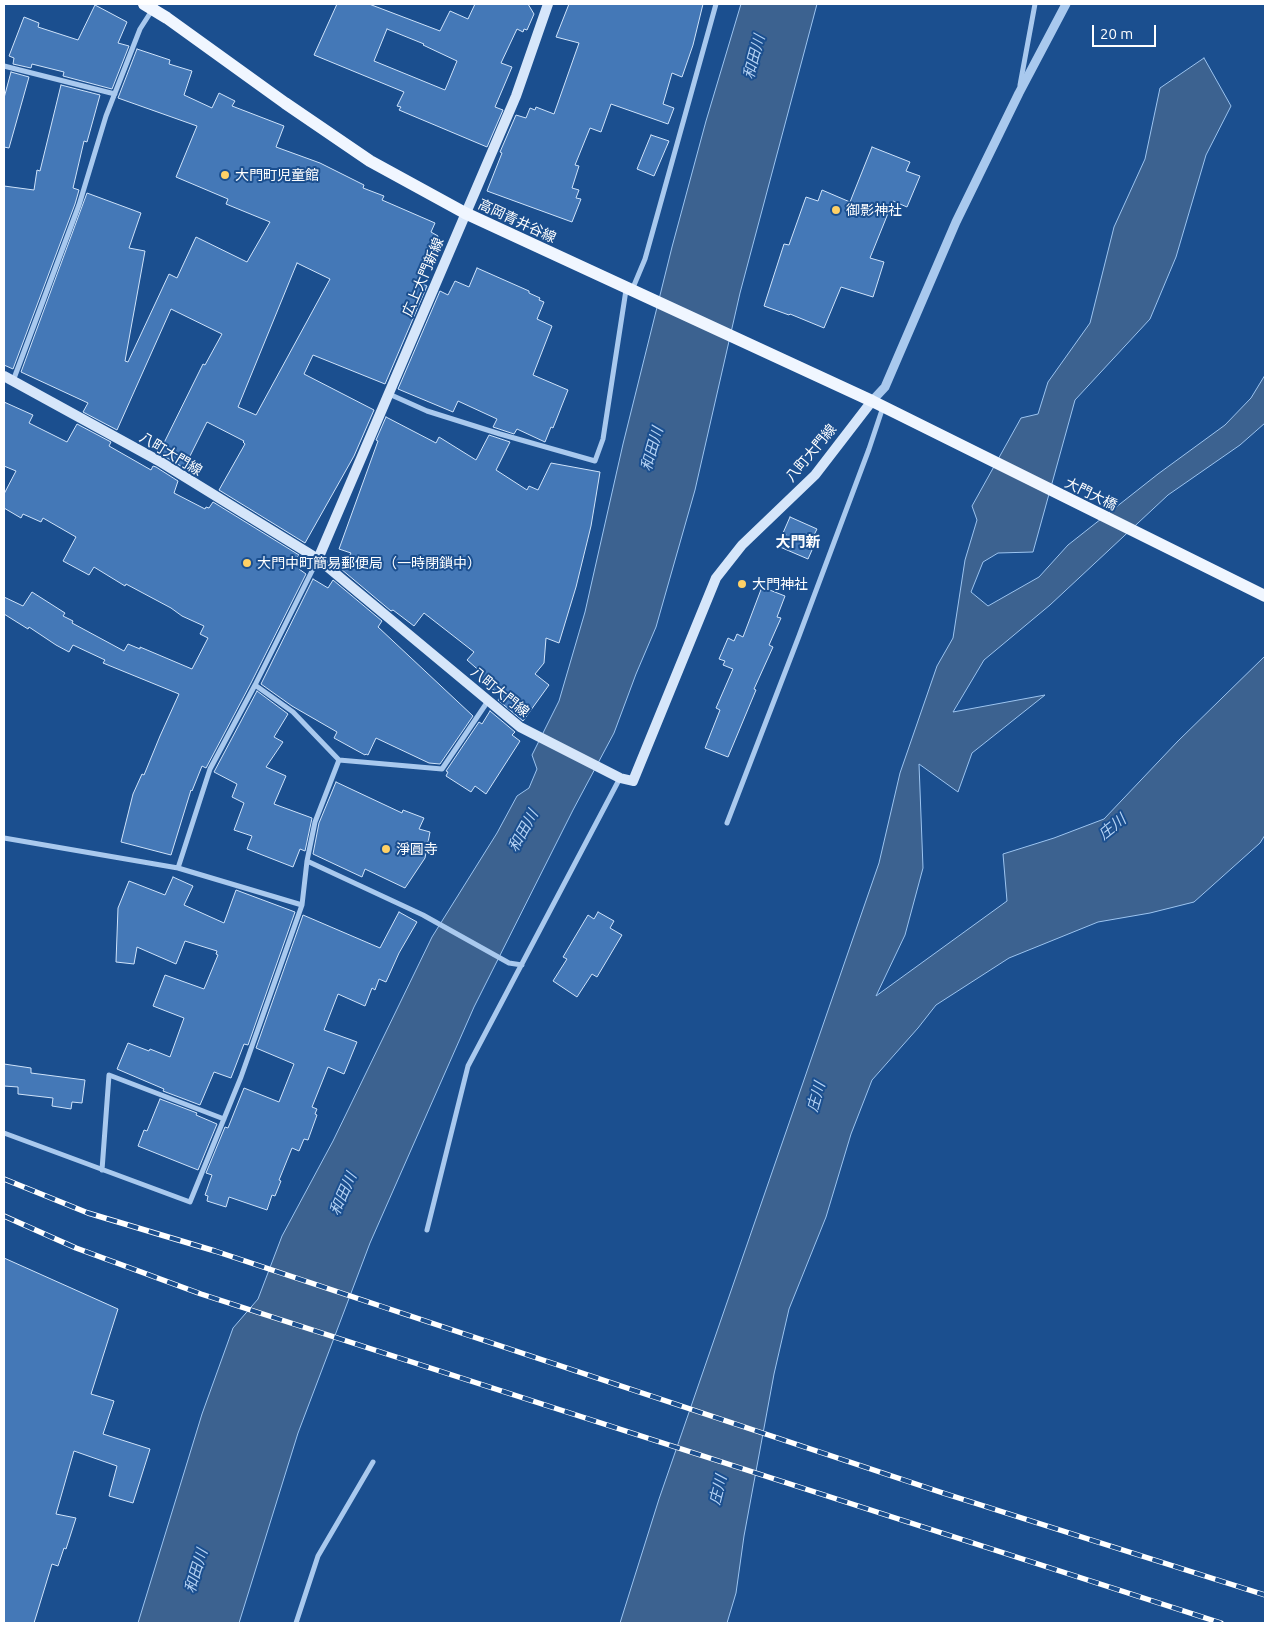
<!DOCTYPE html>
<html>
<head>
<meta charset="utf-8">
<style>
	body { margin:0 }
	#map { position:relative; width:1269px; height:1627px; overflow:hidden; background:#1b4f8f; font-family:Ubuntu,sans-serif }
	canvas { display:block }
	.frame { position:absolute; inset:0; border:5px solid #fff; pointer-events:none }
	.scale { position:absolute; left:1092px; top:25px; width:64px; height:22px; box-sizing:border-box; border:2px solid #fff; border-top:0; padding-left:6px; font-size:15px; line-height:18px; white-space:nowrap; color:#fff; -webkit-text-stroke:4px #1b4f8f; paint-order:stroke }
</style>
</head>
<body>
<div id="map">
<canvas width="1269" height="1627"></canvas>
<div class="frame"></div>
<div class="scale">20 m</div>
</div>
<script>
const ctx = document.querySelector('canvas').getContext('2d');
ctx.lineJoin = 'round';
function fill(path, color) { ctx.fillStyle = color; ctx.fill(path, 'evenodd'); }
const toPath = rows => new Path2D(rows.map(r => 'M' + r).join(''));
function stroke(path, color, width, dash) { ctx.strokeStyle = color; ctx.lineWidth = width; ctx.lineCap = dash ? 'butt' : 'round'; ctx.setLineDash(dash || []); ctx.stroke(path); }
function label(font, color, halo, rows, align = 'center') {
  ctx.font = font + ' Ubuntu,"Noto Sans JP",sans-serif'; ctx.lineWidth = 4; ctx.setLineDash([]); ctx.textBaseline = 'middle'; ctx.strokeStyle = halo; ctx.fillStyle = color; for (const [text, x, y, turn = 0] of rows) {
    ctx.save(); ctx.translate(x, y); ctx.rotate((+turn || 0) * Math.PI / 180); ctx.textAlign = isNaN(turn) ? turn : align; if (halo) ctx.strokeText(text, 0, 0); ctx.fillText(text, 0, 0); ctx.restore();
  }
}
const water = toPath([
	[741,4,817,4,740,293,695,490,656,627,636,674,614,733,573,810,474,1007,370,1243,298,1433,239,1623,138,1623,202,1414,233,1328,258,1299,282,1236,333,1141,432,937,497,833,517,796,529,788,537,769,532,755,559,701,585,612,623,444,672,247,706,121,741,4],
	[1204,58,1231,106,1206,155,1176,257,1150,319,1075,400,1033,552,998,553,983,562,971,592,988,606,1039,577,1068,545,1158,474,1225,425,1251,398,1265,375,1265,423,1240,445,1168,495,1050,605,984,660,953,712,1045,695,972,753,958,792,919,764,923,868,905,935,876,996,1007,901,1003,854,1054,838,1104,819,1178,741,1265,656,1265,835,1260,843,1194,902,1150,913,1098,922,1009,958,936,1005,918,1028,872,1080,851,1134,826,1217,789,1309,774,1374,744,1536,736,1593,727,1623,620,1623,659,1499,879,863,900,773,937,666,953,638,965,560,977,520,972,506,1021,418,1038,414,1048,382,1090,323,1114,227,1145,159,1160,88,1204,58]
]);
const building = toPath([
	[337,4,369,4,440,31,450,11,468,19,475,4,528,4,534,14,527,30,524,29,523,32,517,29,501,63,512,67,495,107,503,110,487,147,399,110,401,107,397,106,404,92,314,55,337,4],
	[387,29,424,44,423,45,457,61,445,90,374,61,387,29],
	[569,4,703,4,693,45,682,77,672,73,663,104,674,108,668,124,611,104,601,132,590,128,575,165,579,166,572,188,579,190,576,198,581,199,572,222,487,191,502,153,500,152,516,115,526,118,530,108,535,110,536,107,554,114,579,43,556,37,569,4],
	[95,5,127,22,118,43,129,46,112,89,63,76,64,72,32,64,31,68,13,64,14,58,9,56,24,17,39,23,38,27,78,40,95,5],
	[137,49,170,60,169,64,192,71,184,95,212,108,219,93,235,101,232,106,284,126,276,147,320,163,364,185,363,188,384,196,382,200,435,223,431,232,438,236,419,282,427,286,385,384,313,355,304,374,374,410,354,456,305,543,219,490,245,444,243,442,244,441,207,422,184,468,159,453,203,364,205,365,222,334,171,309,117,430,83,412,88,403,21,372,87,193,141,213,129,248,145,251,125,361,128,362,169,274,177,278,196,237,247,262,270,222,226,204,228,199,176,177,197,126,118,98,137,49],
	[297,263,330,279,256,415,238,407,297,263],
	[11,72,29,77,9,148,4,147,4,98,11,72],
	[61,85,100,95,87,142,84,141,73,188,79,190,75,204,13,369,4,365,4,186,34,190,37,170,40,171,61,85],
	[651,135,669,141,654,176,637,169,651,135],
	[872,147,910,162,906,171,920,176,907,207,893,201,870,258,884,262,873,297,841,287,824,328,790,314,789,315,764,306,784,244,789,245,806,197,818,201,822,190,850,202,872,147],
	[477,268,529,291,529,293,540,298,539,300,544,302,537,319,552,326,533,375,568,390,553,428,551,427,545,442,517,429,514,434,493,427,497,419,458,401,453,412,398,389,440,291,448,295,455,281,469,287,477,268],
	[4,402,33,415,29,423,67,442,77,424,111,442,109,446,151,470,153,466,156,467,178,481,174,493,205,509,206,507,209,508,213,502,299,555,294,563,301,566,299,569,306,574,251,683,206,768,202,766,192,791,191,790,171,855,121,842,133,794,142,774,144,775,160,736,179,694,103,663,105,660,73,645,69,652,56,645,29,627,28,629,4,614,4,597,23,606,32,592,65,613,63,616,73,621,72,623,124,651,128,644,140,649,140,647,192,669,208,638,200,634,204,626,182,616,171,608,126,584,125,586,94,567,89,575,63,561,76,537,43,518,41,522,23,514,21,518,4,508,4,494,16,471,4,466,4,402],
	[386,417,436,443,439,437,476,460,489,435,510,442,496,470,527,490,529,486,538,490,551,463,600,472,591,526,576,587,559,643,546,638,544,663,535,674,549,685,523,721,498,700,501,696,480,679,483,674,467,660,474,652,424,613,414,626,393,610,391,611,341,569,351,553,339,549,378,441,376,440,386,417],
	[790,517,817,529,812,539,816,541,808,559,780,547,786,534,783,533,790,517],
	[313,579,328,588,333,580,382,621,378,627,473,716,440,764,429,763,376,738,368,755,366,754,365,755,334,738,337,732,292,706,261,684,313,579],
	[762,587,785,596,777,617,781,618,769,645,773,647,754,689,756,690,728,757,705,748,720,710,716,708,733,669,723,665,725,661,719,659,728,638,734,641,737,634,743,637,762,587],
	[257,691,288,714,274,737,283,742,266,767,286,776,274,804,312,818,305,851,300,849,293,867,247,849,252,836,234,830,244,803,232,797,237,784,214,772,257,691],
	[490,711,515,732,512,735,520,741,486,794,475,786,471,792,446,776,448,772,446,771,479,722,482,724,490,711],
	[336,782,402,813,403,810,424,818,419,829,430,832,425,858,405,888,365,869,362,877,313,854,319,823,336,782],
	[173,877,193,886,184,905,224,923,236,890,295,912,248,1045,244,1044,231,1078,214,1072,200,1105,163,1091,164,1089,117,1069,128,1043,149,1051,150,1049,170,1057,184,1018,153,1006,165,975,204,989,218,955,216,954,217,951,185,941,176,964,137,947,134,964,116,962,118,908,129,881,165,895,173,877],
	[399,912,417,922,399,953,386,982,379,979,375,990,372,988,365,1006,338,994,324,1030,357,1042,344,1074,328,1067,312,1107,317,1109,315,1114,317,1115,308,1140,304,1139,299,1151,292,1148,279,1180,281,1181,275,1196,272,1195,267,1210,229,1197,226,1207,207,1201,208,1196,205,1195,212,1175,206,1173,225,1127,228,1128,244,1088,279,1102,294,1064,256,1048,303,915,380,948,399,912],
	[598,912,614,921,610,928,622,935,597,977,592,974,577,997,553,981,567,959,563,957,588,915,594,919,598,912],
	[4,1064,31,1068,31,1073,85,1080,82,1103,72,1102,71,1109,52,1106,53,1098,18,1094,18,1087,4,1086,4,1064],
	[160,1099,197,1113,196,1115,217,1124,198,1170,138,1146,144,1130,147,1131,160,1099],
	[4,1258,118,1309,91,1394,114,1401,103,1434,150,1449,133,1503,109,1496,117,1466,74,1451,56,1514,76,1518,66,1549,64,1548,58,1566,52,1564,34,1623,4,1623,4,1258]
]);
const minor = toPath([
	[4,66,115,94],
	[1020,85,1035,4],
	[632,290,645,259,716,4],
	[13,381,79,205,106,116,140,29,156,4],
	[389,394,427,411,500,434,595,461,603,439,626,290],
	[339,760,442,769,488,701],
	[727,823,799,636,869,449,883,407],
	[4,838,178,868,302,905],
	[307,861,423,915,509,963,522,965],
	[178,868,210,769,255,685,318,559],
	[4,1133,190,1202,241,1077,302,905,307,861,315,822,339,760,293,712,255,685],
	[102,1170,109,1075,224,1119],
	[427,1230,468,1066,620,778],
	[296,1623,318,1556,373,1462]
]);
const tertiary = toPath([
	[872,401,885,387,956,222,1019,93,1066,4]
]);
const secondary = toPath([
	[4,376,159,461,318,559,520,727,620,778,633,781,716,578,742,545,815,475,872,401],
	[318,559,516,96,548,4]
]);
const primary = toPath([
	[144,4,167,18,285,103,370,161,465,213,872,401,1265,596]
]);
const rail = toPath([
	[4,1179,88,1213,215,1251,943,1493,1265,1595],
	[4,1216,76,1248,201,1294,1221,1623]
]);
const markers = [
	[225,175,5,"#ffd166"],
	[836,210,5,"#ffd166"],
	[247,563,5,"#ffd166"],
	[742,584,5,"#ffd166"],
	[386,849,5,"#ffd166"]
];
const poiNames = [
	["大門町児童館",235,175],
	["御影神社",846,210],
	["大門中町簡易郵便局（一時閉鎖中）",257,563],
	["大門神社",752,584],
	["淨圓寺",396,849]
];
const streetNames = [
	["高岡青井谷線",517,221,25],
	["広上大門新線",423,277,-67],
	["八町大門線",811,453,-50],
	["八町大門線",171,454,31],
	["大門大橋",1091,494,26],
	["八町大門線",500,692,39]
];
const waterNames = [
	["和田川",754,57,-75],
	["和田川",652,449,-74],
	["庄川",1112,827,-39],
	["和田川",523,831,-61],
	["庄川",816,1097,-74],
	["和田川",343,1194,-66],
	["庄川",718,1490,-76],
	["和田川",196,1571,-73]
];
const neighbourhoodNames = [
	["大門新",798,542]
];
fill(water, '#3c6290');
stroke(water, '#9cc4f0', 1);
fill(building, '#4478b7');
stroke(building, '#cfe3fa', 1);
stroke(minor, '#a9c9ee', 5);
stroke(tertiary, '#a9c9ee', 9);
stroke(secondary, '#d6e6fa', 10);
stroke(primary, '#f0f6ff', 12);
stroke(rail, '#fff', 5.5);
stroke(rail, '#1b4f8f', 4, [11]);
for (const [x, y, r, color] of markers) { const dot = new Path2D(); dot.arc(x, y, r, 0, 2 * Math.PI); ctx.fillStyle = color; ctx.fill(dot); stroke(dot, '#1b4f8f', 2); }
label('14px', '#fff', '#1b4f8f', poiNames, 'left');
label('14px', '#fff', '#1b4f8f', streetNames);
label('italic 15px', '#b5d3f5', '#1b4f8f', waterNames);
label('bold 15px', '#fff', '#1b4f8f', neighbourhoodNames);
</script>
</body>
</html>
